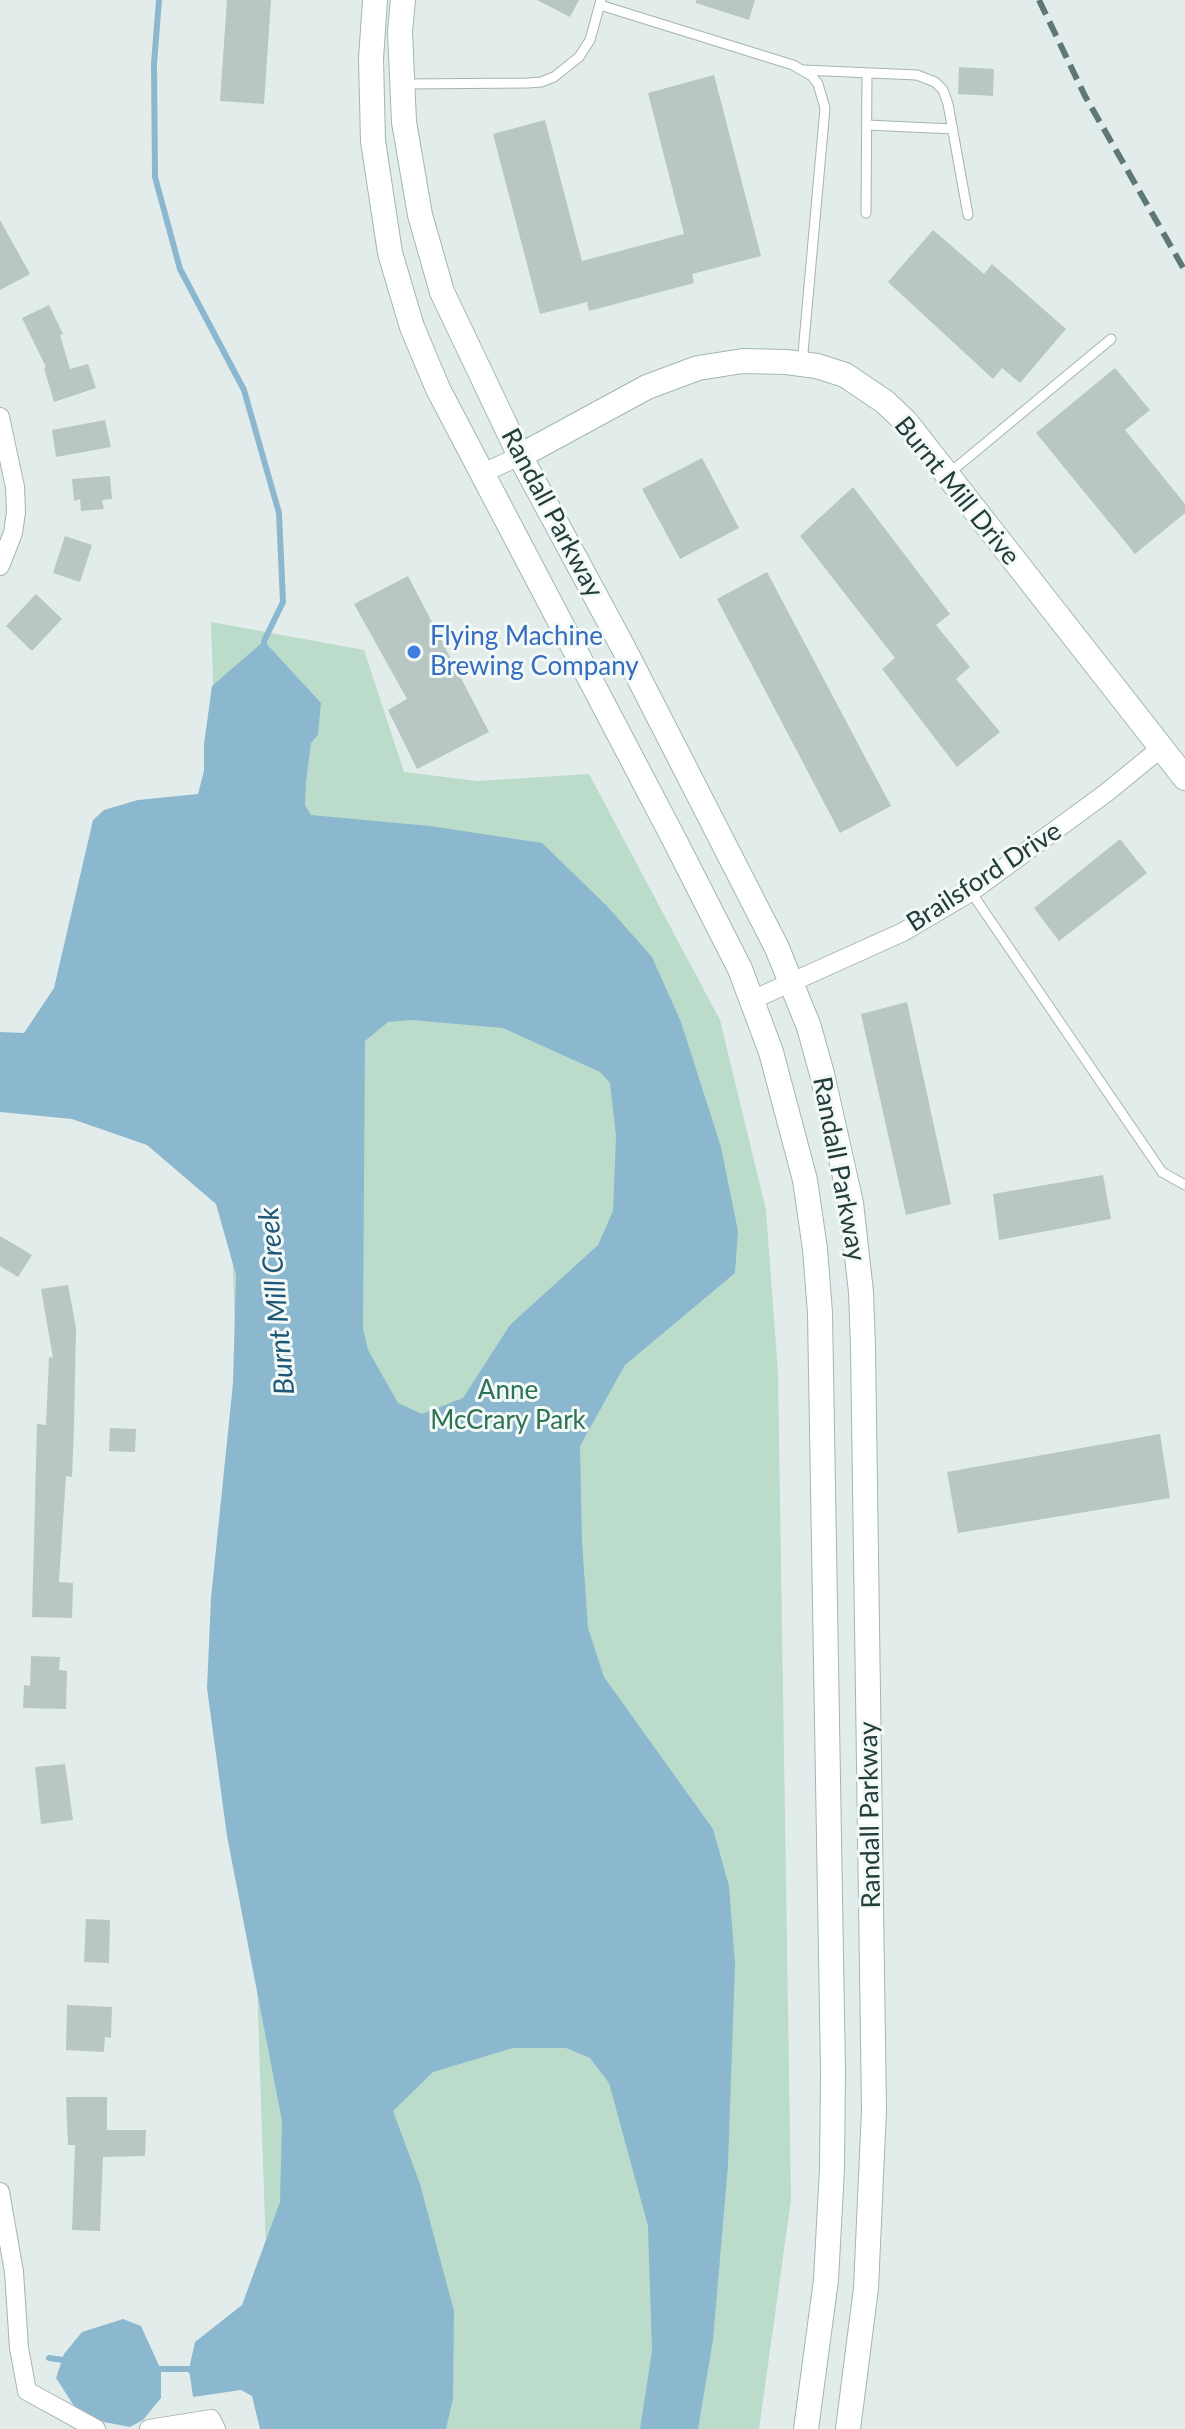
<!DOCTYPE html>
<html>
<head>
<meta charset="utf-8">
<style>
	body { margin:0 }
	canvas { display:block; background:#e2ecea }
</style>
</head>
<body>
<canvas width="1185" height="2429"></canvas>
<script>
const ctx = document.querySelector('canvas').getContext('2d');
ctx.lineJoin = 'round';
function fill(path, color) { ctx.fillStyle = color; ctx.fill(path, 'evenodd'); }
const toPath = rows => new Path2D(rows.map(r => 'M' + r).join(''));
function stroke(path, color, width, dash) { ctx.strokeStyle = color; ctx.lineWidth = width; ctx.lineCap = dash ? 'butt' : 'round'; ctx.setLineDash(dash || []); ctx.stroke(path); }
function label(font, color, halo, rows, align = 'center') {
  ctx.font = font + ' Lato,sans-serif'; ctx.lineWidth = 6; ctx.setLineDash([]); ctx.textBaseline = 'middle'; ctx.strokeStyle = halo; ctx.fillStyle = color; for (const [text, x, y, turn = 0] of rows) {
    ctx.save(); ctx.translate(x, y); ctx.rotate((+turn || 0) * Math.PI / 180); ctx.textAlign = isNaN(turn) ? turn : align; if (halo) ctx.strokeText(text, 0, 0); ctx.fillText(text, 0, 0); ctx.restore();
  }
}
const green = toPath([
	[211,622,364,650,404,772,478,781,589,774,720,1020,766,1210,778,1373,791,2200,759,2429,272,2429]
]);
const water = toPath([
	[264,641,321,703,318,735,311,743,306,782,305,805,311,815,430,826,542,843,606,905,652,957,681,1022,721,1147,738,1231,735,1273,625,1365,580,1446,582,1542,588,1628,604,1677,713,1829,729,1886,735,1964,728,2165,713,2340,698,2429,640,2429,652,2351,648,2226,609,2083,590,2058,566,2048,513,2048,433,2072,393,2111,420,2184,454,2311,453,2398,446,2429,260,2429,252,2396,241,2390,193,2397,189,2369,195,2342,242,2305,280,2202,282,2121,227,1836,207,1688,211,1598,233,1383,236,1275,216,1204,147,1145,72,1119,0,1112,0,1032,24,1033,54,988,93,820,104,810,138,800,198,794,204,771,204,744,212,686],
	[411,1020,503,1028,600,1072,610,1083,616,1136,613,1211,598,1245,510,1325,463,1398,422,1414,398,1403,368,1350,363,1329,365,1041,388,1022],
	[123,2319,141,2326,161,2370,161,2398,143,2420,130,2427,104,2422,74,2406,56,2378,64,2354,82,2332]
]);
const stream = toPath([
	[159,0,154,64,155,177,180,269,244,390,279,513,283,602,264,641,264,648],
	[49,2358,70,2361],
	[153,2369,189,2369,192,2372]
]);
const building = toPath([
	[227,0,271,0,264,104,220,101],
	[537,0,579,0,570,17],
	[696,0,755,0,749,20,696,3],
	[959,67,994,69,993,96,958,94],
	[714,75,761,256,692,274,694,283,589,311,587,302,540,314,493,134,545,120,582,261,684,234,648,93],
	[0,220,30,274,0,290],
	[933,230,984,274,992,264,1066,329,1020,383,1002,368,993,379,888,282],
	[49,305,63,334,60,335,70,369,88,364,96,388,54,402,44,368,46,367,22,318],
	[1115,368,1150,410,1125,430,1185,504,1185,513,1135,554,1036,433],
	[105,420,111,447,56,457,52,430],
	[702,458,739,528,680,559,642,489],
	[110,476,112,499,102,500,104,509,81,511,80,499,74,501,72,479],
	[853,487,950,614,936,625,970,667,956,679,1000,732,957,767,882,669,895,658,800,536],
	[65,536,92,545,80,582,53,573],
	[767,572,891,806,840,833,717,599],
	[408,576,489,732,417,769,388,710,407,699,354,604],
	[36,594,62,619,32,651,6,626],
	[1120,839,1147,873,1059,941,1034,908],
	[907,1002,951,1204,906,1215,861,1014],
	[1103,1175,1111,1219,999,1240,993,1194],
	[0,1236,32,1255,18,1277,0,1266],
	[68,1285,76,1328,74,1426,72,1477,66,1476,59,1582,73,1583,72,1618,32,1617,37,1424,46,1425,49,1357,53,1358,41,1289],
	[110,1428,136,1429,135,1452,109,1451],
	[1160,1434,1170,1498,958,1533,947,1472],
	[31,1656,60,1657,59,1670,67,1671,66,1709,23,1708,24,1685,30,1686],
	[65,1764,73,1820,41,1824,35,1767],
	[86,1919,110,1920,109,1963,84,1962],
	[67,2005,112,2007,111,2038,105,2037,104,2052,66,2050],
	[66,2097,107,2097,107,2130,146,2130,145,2156,103,2157,100,2231,72,2230,75,2145,68,2145]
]);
const lane = toPath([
	[600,5,793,65,812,76,818,84,825,108,802,364],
	[803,70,917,75,935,82,943,90,948,104,968,215],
	[405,84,528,83,541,82,554,77,579,57,590,40,601,0],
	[867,125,953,129],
	[866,213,867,73],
	[947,475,1111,339],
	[971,892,1162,1172,1185,1185]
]);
const street = toPath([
	[0,417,15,487,16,512,13,533,0,566],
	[483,473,520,456],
	[752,1000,903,932,971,892,1106,793,1161,748],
	[0,2192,14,2272,19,2348,27,2391,96,2429],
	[149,2429,211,2419,216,2429]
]);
const secondary = toPath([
	[375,0,371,59,373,141,390,253,412,327,438,389,675,841,740,969,771,1052,805,1180,815,1249,820,1313,833,2071,832,2168,826,2280,806,2429],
	[403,0,400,31,404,122,420,215,442,292,520,456,623,647,777,948,809,1027,822,1074,851,1203,861,1292,863,1347,874,2110,866,2288,848,2429],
	[520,456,647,387,698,368,743,361,786,362,817,366,845,375,885,402,906,422,1185,778]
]);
const rail = toPath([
	[1039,0,1085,96,1185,271]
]);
const markers = [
	[414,652,8,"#3f7fe0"]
];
const streetNames = [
	["Burnt Mill Drive",957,491,51],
	["Randall Parkway",552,513,62],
	["Brailsford Drive",984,877,-33],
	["Randall Parkway",839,1169,79],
	["Randall Parkway",870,1815,-91]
];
const shopNames = [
	["Flying Machine",430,637],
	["Brewing Company",430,667]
];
const parkNames = [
	["Anne",508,1391],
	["McCrary Park",508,1421]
];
const waterNames = [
	["Burnt Mill Creek",277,1301,-95]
];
fill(green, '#bcdccb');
fill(water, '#8cb8cf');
stroke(stream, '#8cb8cf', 6);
fill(building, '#b8c7c3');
stroke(lane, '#a5b4b2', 11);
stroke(street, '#a5b4b2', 20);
stroke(secondary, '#a1b7b4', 26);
stroke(lane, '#fff', 9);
stroke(street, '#fff', 18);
stroke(secondary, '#fff', 24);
stroke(rail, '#5d7876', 6, [16, 8]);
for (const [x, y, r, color] of markers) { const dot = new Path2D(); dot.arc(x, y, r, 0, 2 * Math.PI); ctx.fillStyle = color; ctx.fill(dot); stroke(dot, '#f3f9f7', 3); }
label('26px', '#233d3b', '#f3f9f7', streetNames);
label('26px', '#366cbe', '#f3f9f7', shopNames, 'left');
label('26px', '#2e7255', '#f3f9f7', parkNames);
label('italic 28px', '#1f5777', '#f3f9f7', waterNames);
</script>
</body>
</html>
